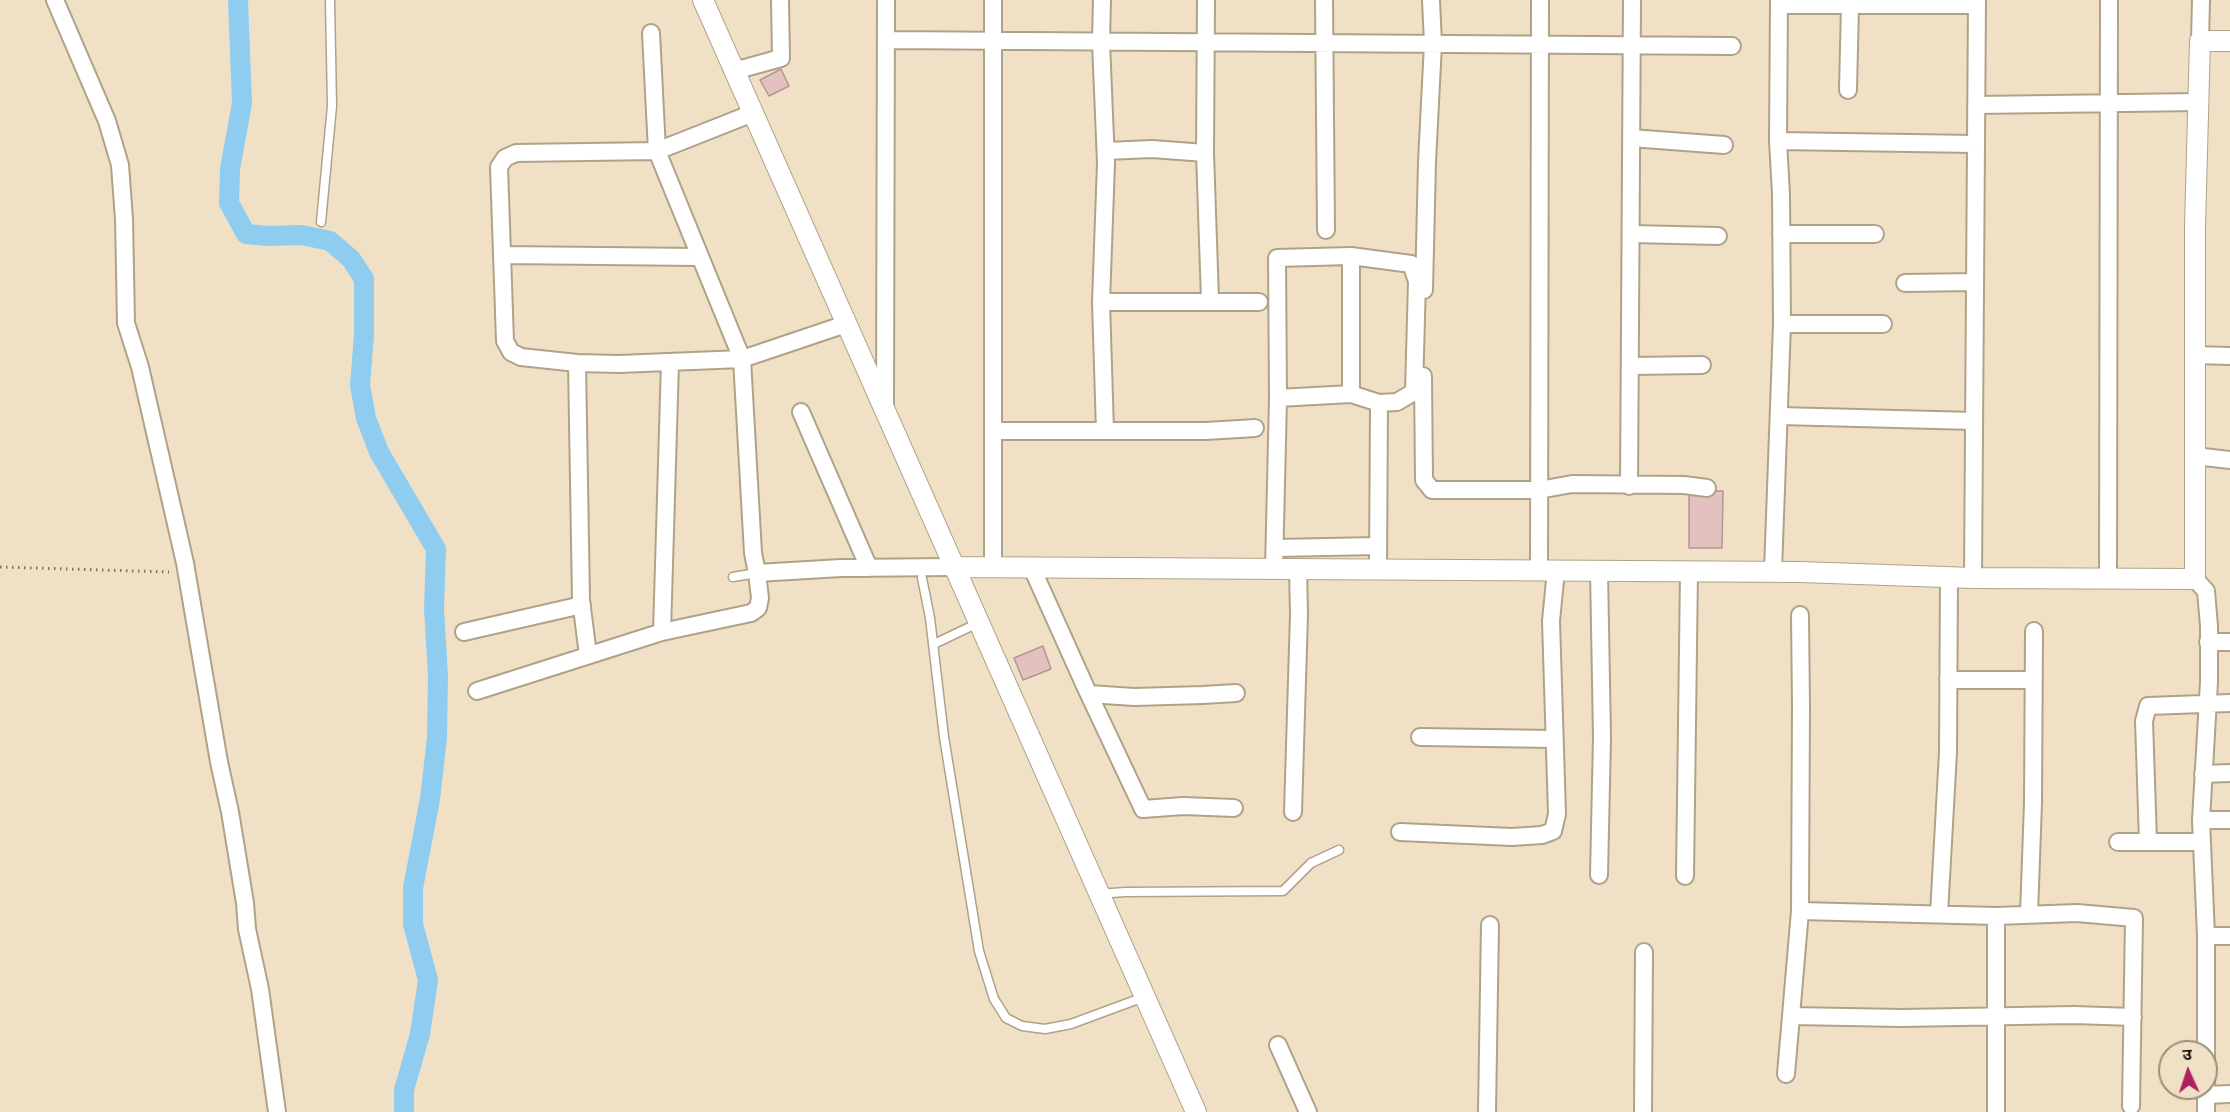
<!DOCTYPE html>
<html>
<head>
<meta charset="utf-8">
<style>
	body { margin:0 }
	#map { position:relative; width:2230px; height:1112px; overflow:hidden; background:#f0e1c6; font-family:"PT Sans","Noto Sans Devanagari",sans-serif }
	canvas { display:block }
	.north { position:absolute; left:2158px; top:1040px; width:60px; height:60px; box-sizing:border-box; background:#f0e1c6; border:2px solid #998e7a; border-radius:50%; rotate:357deg; font-size:16px; font-weight:700; line-height:24px; text-align:center; color:#171209 }
	.north::after { content:''; display:block; margin:auto; width:21px; height:27px; background:#ad2161; clip-path:polygon(50% 0,100% 100%,50% 72%,0 100%) }
</style>
</head>
<body>
<div id="map">
<canvas width="2230" height="1112"></canvas>
<div class="north">उ</div>
</div>
<script>
const ctx = document.querySelector('canvas').getContext('2d');
ctx.lineJoin = 'round';
const toPath = rows => new Path2D(rows.map(r => 'M' + r).join(''));
function stroke(path, color, width, dash) { ctx.strokeStyle = color; ctx.lineWidth = width; ctx.lineCap = dash ? 'butt' : 'round'; ctx.setLineDash(dash || []); ctx.stroke(path); }
function fill(path, color) { ctx.fillStyle = color; ctx.fill(path, 'evenodd'); }
const canal = toPath([
	[238,0,242,103,230,169,229,203,246,234,268,236,302,235,330,241,351,259,364,279,364,335,360,385,366,418,379,452,436,549,434,609,438,676,437,738,430,799,413,888,413,924,428,980,420,1034,404,1090,404,1112]
]);
const building = toPath([
	[781,69,789,86,769,96,760,80,781,69],
	[1689,491,1723,491,1722,548,1689,548,1689,491],
	[1043,646,1051,669,1023,680,1014,658,1043,646]
]);
const path = toPath([
	[0,567,169,572]
]);
const service = toPath([
	[321,222,332,106,330,0],
	[733,577,757,573],
	[922,578,930,618,944,737,979,951,994,999,1006,1018,1022,1026,1045,1029,1071,1024,1144,997],
	[934,644,978,623],
	[1098,894,1125,892,1283,891,1311,863,1339,850]
]);
const minor = toPath([
	[55,0,107,121,120,165,124,219,126,323,140,367,185,563,219,762,230,812,245,903,247,929,260,989,277,1112],
	[1102,0,1101,42,1106,163,1101,302,1105,431],
	[1206,0,1205,153,1210,300],
	[1324,0,1326,230],
	[1779,5,1977,5],
	[651,33,657,151,742,359,846,324],
	[886,40,1732,46],
	[2200,41,2201,0],
	[734,71,781,58,780,0],
	[1848,90,1850,5],
	[1976,105,2199,102],
	[753,113,657,151,516,153,505,158,499,167,505,341,511,352,521,357,577,363,619,364,742,359,753,553,757,573,841,568,953,567],
	[1631,138,1724,145],
	[1778,141,1779,0],
	[1106,151,1152,149,1205,153],
	[1631,234,1718,236],
	[1781,234,1875,234],
	[503,255,699,257],
	[1905,283,1975,282],
	[1424,290,1427,162,1433,44,1431,0],
	[1101,302,1259,302],
	[1782,324,1883,324],
	[2195,355,2230,356],
	[577,363,581,600,588,655],
	[1630,366,1702,365],
	[1423,376,1424,480,1432,490,1539,490,1572,484,1684,485,1707,488],
	[1351,394,1379,403],
	[1278,398,1351,394,1351,256],
	[885,407,886,0],
	[801,412,869,568],
	[1780,416,1974,421],
	[993,431,1206,431,1255,428],
	[2195,456,2230,460],
	[1629,486,1632,0],
	[1275,548,1378,546],
	[993,567,993,0],
	[1032,568,1085,686,1143,809,1183,806,1234,808],
	[1274,569,1278,398,1277,258,1351,256,1411,264,1417,281,1414,392,1397,402,1379,403,1378,569],
	[1539,570,1540,0],
	[1773,571,1782,324,1781,194,1778,141,1975,144],
	[1973,578,1977,0],
	[2108,579,2109,0],
	[2195,579,2206,591,2209,626,2209,682,2201,820,2230,820],
	[464,632,582,605],
	[662,632,751,613,758,608,760,598,757,573],
	[2208,642,2230,642],
	[1948,680,2034,680],
	[477,691,662,632,670,362],
	[1089,694,1134,697,1203,695,1236,693],
	[1420,737,1554,739],
	[2203,774,2230,773],
	[1293,812,1299,614,1298,569],
	[2201,820,2206,936,2206,1112],
	[1400,832,1512,837,1542,835,1553,831,1557,814,1551,621,1556,570],
	[2118,842,2202,842],
	[2148,842,2144,721,2148,706,2230,703],
	[1599,875,1602,737,1599,571],
	[1685,876,1689,572],
	[1800,911,1996,916,1996,1112],
	[1939,914,1948,752,1949,577],
	[2029,914,2033,803,2034,631],
	[1996,916,2077,913,2134,918,2131,1106],
	[2206,936,2230,936],
	[1791,1016,1902,1018,2074,1015,2133,1017],
	[1278,1045,1308,1112],
	[1786,1074,1800,911,1801,706,1800,615],
	[2206,1095,2230,1094],
	[1487,1112,1490,925],
	[1643,1112,1644,952]
]);
const tertiary = toPath([
	[703,0,1196,1112],
	[953,567,1800,572,1973,578,2195,579,2195,226,2200,41,2230,41]
]);
stroke(canal, '#8eccf0', 20);
fill(building, '#e3c1bf');
stroke(building, '#b59592', 1.5);
stroke(service, '#b0a288', 11);
stroke(minor, '#b0a288', 20);
stroke(tertiary, '#b0a288', 22);
stroke(path, '#7c7361', 3, [1.5, 4.5]);
stroke(service, '#fff', 8);
stroke(minor, '#fff', 16);
stroke(tertiary, '#fff', 20);
</script>
</body>
</html>
